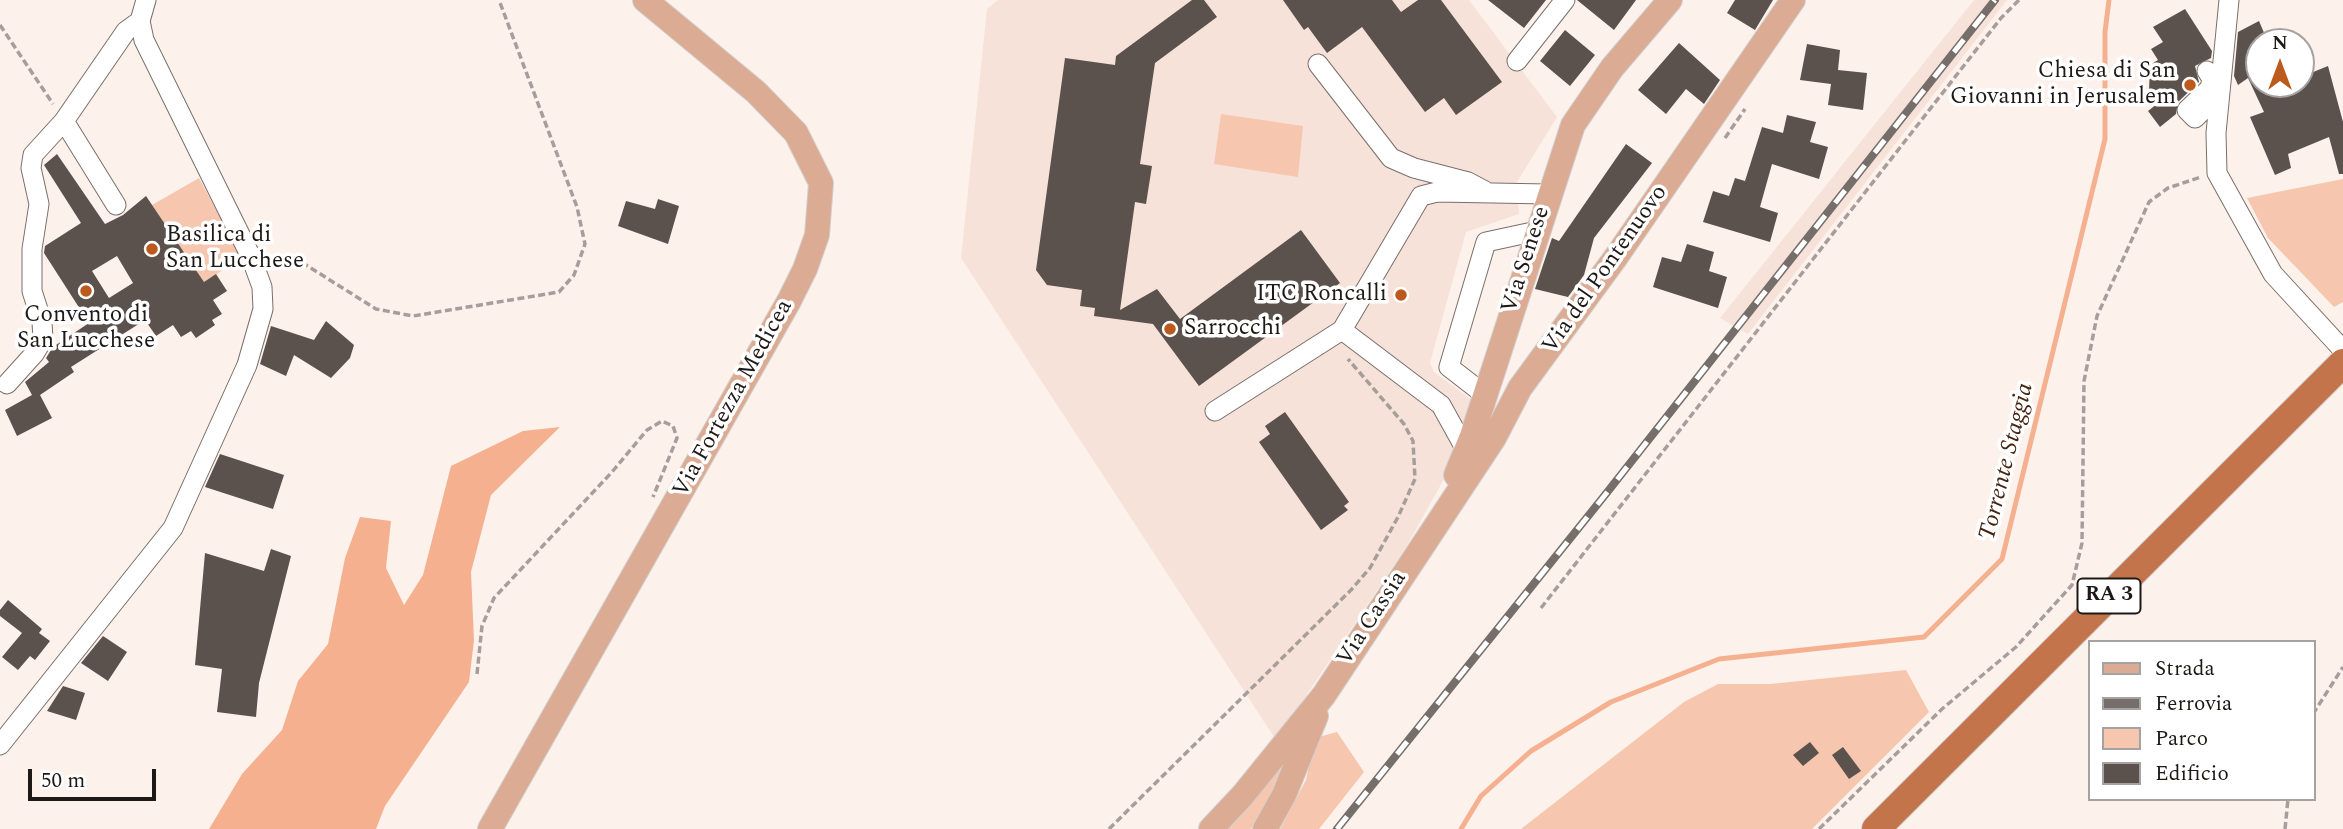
<!DOCTYPE html>
<html>
<head>
<meta charset="utf-8">
<style>
	body { margin:0 }
	#map { position:relative; width:2343px; height:829px; overflow:hidden; background:#fdf1eb; font-family:Spectral,serif }
	canvas { display:block }
	.legend { position:absolute; left:2088px; top:640px; width:228px; height:161px; box-sizing:border-box; background:#fff; border:2px solid #a5a3a2; margin:0; padding:9px 12px; list-style:none; font-size:21px; color:#1d1917 }
	.legend li { display:flex; align-items:center; gap:14px; height:35px }
	.legend b { width:35px; border:2px solid #a5a3a2 }
	.north { position:absolute; left:2245px; top:28px; width:70px; height:70px; box-sizing:border-box; background:#fff; border:2px solid #a5a3a2; border-radius:50%; rotate:0deg; font-size:19px; font-weight:700; line-height:28px; text-align:center; color:#1d1917 }
	.north::after { content:''; display:block; margin:auto; width:24px; height:32px; background:#bc5a1e; clip-path:polygon(50% 0,100% 100%,50% 72%,0 100%) }
	.scale { position:absolute; left:28px; top:769px; width:128px; height:32px; box-sizing:border-box; border:4px solid #1d1917; border-top:0; padding-left:9px; font-size:21px; line-height:24px; white-space:nowrap; color:#1d1917; -webkit-text-stroke:5px #fff; paint-order:stroke }
</style>
</head>
<body>
<div id="map">
<canvas width="2343" height="829"></canvas>
<ul class="legend">
<li><b style="height:9px;background:#dbac93"></b>Strada</li>
<li><b style="height:9px;background:#756e6a"></b>Ferrovia</li>
<li><b style="height:19px;background:#f6c6af"></b>Parco</li>
<li><b style="height:19px;background:#5b514d"></b>Edificio</li>
</ul>
<div class="north">N</div>
<div class="scale">50 m</div>
</div>
<script>
const ctx = document.querySelector('canvas').getContext('2d');
ctx.lineJoin = 'round';
function fill(path, color) { ctx.fillStyle = color; ctx.fill(path, 'evenodd'); }
const toPath = rows => new Path2D(rows.map(r => 'M' + r).join(''));
function stroke(path, color, width, dash) { ctx.strokeStyle = color; ctx.lineWidth = width; ctx.lineCap = dash ? 'butt' : 'round'; ctx.setLineDash(dash || []); ctx.stroke(path); }
function label(font, color, halo, rows, align = 'center') {
  ctx.font = font + ' Spectral,serif'; ctx.lineWidth = 7; ctx.setLineDash([]); ctx.textBaseline = 'middle'; ctx.strokeStyle = halo; ctx.fillStyle = color; for (const [text, x, y, turn = 0] of rows) {
    ctx.save(); ctx.translate(x, y); ctx.rotate((+turn || 0) * Math.PI / 180); ctx.textAlign = isNaN(turn) ? turn : align; if (halo) ctx.strokeText(text, 0, 0); ctx.fillText(text, 0, 0); ctx.restore();
  }
}
const built = toPath([
	[998,0,1469,0,1557,117,1517,182,1519,214,1466,232,1430,363,1434,372,1469,398,1476,407,1453,463,1406,547,1276,740,961,258,987,9],
	[1974,0,2007,0,1748,334,1720,318]
]);
const green = toPath([
	[1221,114,1303,126,1298,177,1214,164],
	[199,178,242,258,204,282,152,205],
	[2343,179,2343,302,2334,307,2268,238,2247,198],
	[1906,670,1929,712,1812,829,1521,829,1684,702,1718,684,1771,684],
	[1337,732,1364,772,1319,829,1280,829,1306,780,1315,738],
	[1284,759,1284,770,1251,829,1226,829]
]);
const forest = toPath([
	[560,427,491,495,471,572,474,640,469,682,385,806,376,829,209,829,242,774,282,730,298,681,328,644,345,558,360,517,391,521,386,568,404,605,423,575,451,466,523,431]
]);
const stream = toPath([
	[1461,829,1481,796,1531,751,1611,702,1719,659,1924,637,2002,559,2105,139,2105,32,2109,0]
]);
const building = toPath([
	[1192,0,1204,0,1217,17,1155,63,1140,164,1152,166,1146,204,1135,202,1120,310,1157,289,1180,319,1301,230,1340,283,1199,386,1153,324,1094,316,1095,308,1080,306,1082,290,1047,285,1036,270,1065,58,1115,65,1116,56],
	[1283,0,1392,0,1401,12,1418,0,1441,0,1502,82,1456,115,1444,98,1425,112,1362,27,1327,53,1308,27,1304,30],
	[1488,0,1546,0,1524,28],
	[1577,0,1636,0,1614,30],
	[1735,0,1773,0,1755,30,1727,13],
	[2185,9,2212,51,2211,58,2195,66,2199,82,2178,102,2176,114,2160,127,2148,111,2157,104,2149,92,2150,65,2158,60,2151,49,2163,42,2153,27],
	[2259,21,2268,42,2259,42,2259,84,2301,84,2301,77,2328,66,2343,122,2343,174,2339,174,2329,137,2288,154,2291,168,2275,175,2250,117,2264,112,2248,78,2238,85,2234,76,2238,32],
	[1565,30,1595,55,1570,86,1540,61],
	[1679,43,1720,80,1704,104,1686,89,1666,114,1638,90],
	[1807,44,1840,50,1838,70,1867,73,1863,110,1828,105,1831,84,1800,80],
	[1787,115,1816,122,1810,142,1828,147,1819,179,1772,164,1760,207,1778,213,1770,242,1703,222,1713,191,1729,196,1735,178,1745,181,1762,127,1783,133],
	[1626,144,1652,163,1594,238,1584,275,1568,297,1535,289,1552,238,1559,241],
	[57,154,105,224,123,215,146,196,204,282,216,274,227,291,213,300,222,314,212,320,215,325,196,338,191,331,181,337,173,325,156,336,145,320,71,367,74,372,40,395,52,418,17,436,5,410,32,395,25,382,49,362,46,358,53,347,89,323,44,253,45,246,81,223,44,165],
	[117,256,133,283,109,298,92,271],
	[658,199,679,206,668,244,618,226,626,201,655,209],
	[1687,244,1714,252,1709,271,1727,277,1718,308,1653,287,1662,257,1681,262],
	[326,321,354,345,350,358,331,378,294,355,286,376,260,364,271,326,314,340],
	[1285,412,1349,502,1344,506,1348,510,1321,530,1259,442,1270,434,1265,426],
	[220,454,284,475,273,509,205,487],
	[271,549,291,556,259,683,256,717,217,712,222,669,195,665,205,553,264,571],
	[8,600,42,629,39,633,50,641,35,660,30,656,18,670,2,657,22,633,0,616,0,610],
	[103,636,127,652,108,681,81,663],
	[63,686,85,693,76,720,47,711],
	[1810,742,1819,753,1803,766,1793,755],
	[1843,747,1861,771,1849,779,1832,755]
]);
const path = toPath([
	[0,25,53,104],
	[1725,138,1745,109],
	[270,260,306,265,376,309,413,316,559,292,574,275,585,244,577,207,499,0],
	[1541,608,2001,18,2019,0],
	[477,674,482,626,494,598,612,472,647,430,662,421,673,426,677,438,653,497],
	[2313,714,2343,667],
	[1109,829,1351,590,1370,568,1398,517,1415,479,1413,441,1404,424,1348,359],
	[1819,829,1942,709,2016,647,2072,585,2082,543,2084,381,2097,316,2149,202,2168,188,2201,177],
	[2285,829,2288,799]
]);
const minor = toPath([
	[2229,0,2216,133,2217,173,2273,274,2343,350],
	[1517,61,1565,0],
	[1318,64,1391,158,1414,168,1468,182,1485,191],
	[2207,71,2212,79,2210,88,2187,110,2195,118,2209,104,2218,111],
	[64,121,116,205],
	[7,384,34,354,43,339,42,322,32,291,32,249,39,204,31,168,33,155,64,121,126,31,140,21],
	[1485,395,1449,367,1486,242,1537,231],
	[1215,411,1342,330],
	[1466,450,1441,405,1342,330,1421,196,1437,192,1548,194],
	[0,745,173,528,247,365,263,309,262,287,251,257,144,40,140,21,146,0]
]);
const major = toPath([
	[1456,475,1472,436,1573,125,1612,68,1670,0],
	[490,829,789,301,805,269,817,235,821,183,796,133,756,92,645,0],
	[1211,829,1243,795,1324,695,1494,438,1520,388,1616,257,1793,0],
	[1265,829,1284,795,1316,716]
]);
const highway = toPath([
	[1876,829,2343,363]
]);
const rail = toPath([
	[1337,829,1605,495,1995,0]
]);
const markers = [
	[2190,85,7,"#bc5a1e"],
	[152,249,7,"#bc5a1e"],
	[86,291,7,"#bc5a1e"],
	[1401,295,7,"#bc5a1e"],
	[1170,329,7,"#bc5a1e"]
];
const shields = [
	[2109,596,63]
];
const shieldNames = [
	["RA 3",2109,596]
];
const poiNames = [
	["Chiesa di San",2176,72],
	["Giovanni in Jerusalem",2176,98],
	["Basilica di",166,236,"left"],
	["San Lucchese",166,262,"left"],
	["ITC Roncalli",1387,295],
	["Convento di",86,316,"center"],
	["San Lucchese",86,342,"center"],
	["Sarrocchi",1184,329,"left"]
];
const streetNames = [
	["Via Senese",1527,260,-72],
	["Via del Pontenuovo",1606,270,-55],
	["Via Fortezza Medicea",734,399,-61],
	["Via Cassia",1373,619,-57]
];
const waterNames = [
	["Torrente Staggia",2008,462,-76]
];
fill(built, '#f6e2d9');
fill(green, '#f6c6af');
fill(forest, '#f5b18f');
stroke(stream, '#f5b18f', 5);
fill(building, '#5b514d');
stroke(minor, '#796f6a', 21);
stroke(major, '#d2d1d1', 26);
stroke(highway, '#d2d1d1', 30);
stroke(path, '#a79e9a', 3.5, [7, 3.5]);
stroke(minor, '#fff', 19);
stroke(major, '#dbac93', 24);
stroke(highway, '#c3744b', 28);
stroke(rail, '#756e6a', 8);
stroke(rail, '#fff', 5, [16]);
for (const [x, y, r, color] of markers) { const dot = new Path2D(); dot.arc(x, y, r, 0, 2 * Math.PI); ctx.fillStyle = color; ctx.fill(dot); stroke(dot, '#fff', 2.5); }
for (const [x, y, w] of shields) { const box = new Path2D(); box.roundRect(x - w / 2, y - 17.5, w, 35, 5); ctx.fillStyle = '#fff'; ctx.fill(box); stroke(box, '#1d1917', 2); }
label('bold 21px', '#1d1917', null, shieldNames);
label('23px', '#1d1917', '#fff', poiNames, 'right');
label('23px', '#1d1917', '#fff', streetNames);
label('italic 24px', '#452412', '#fff', waterNames);
</script>
</body>
</html>
